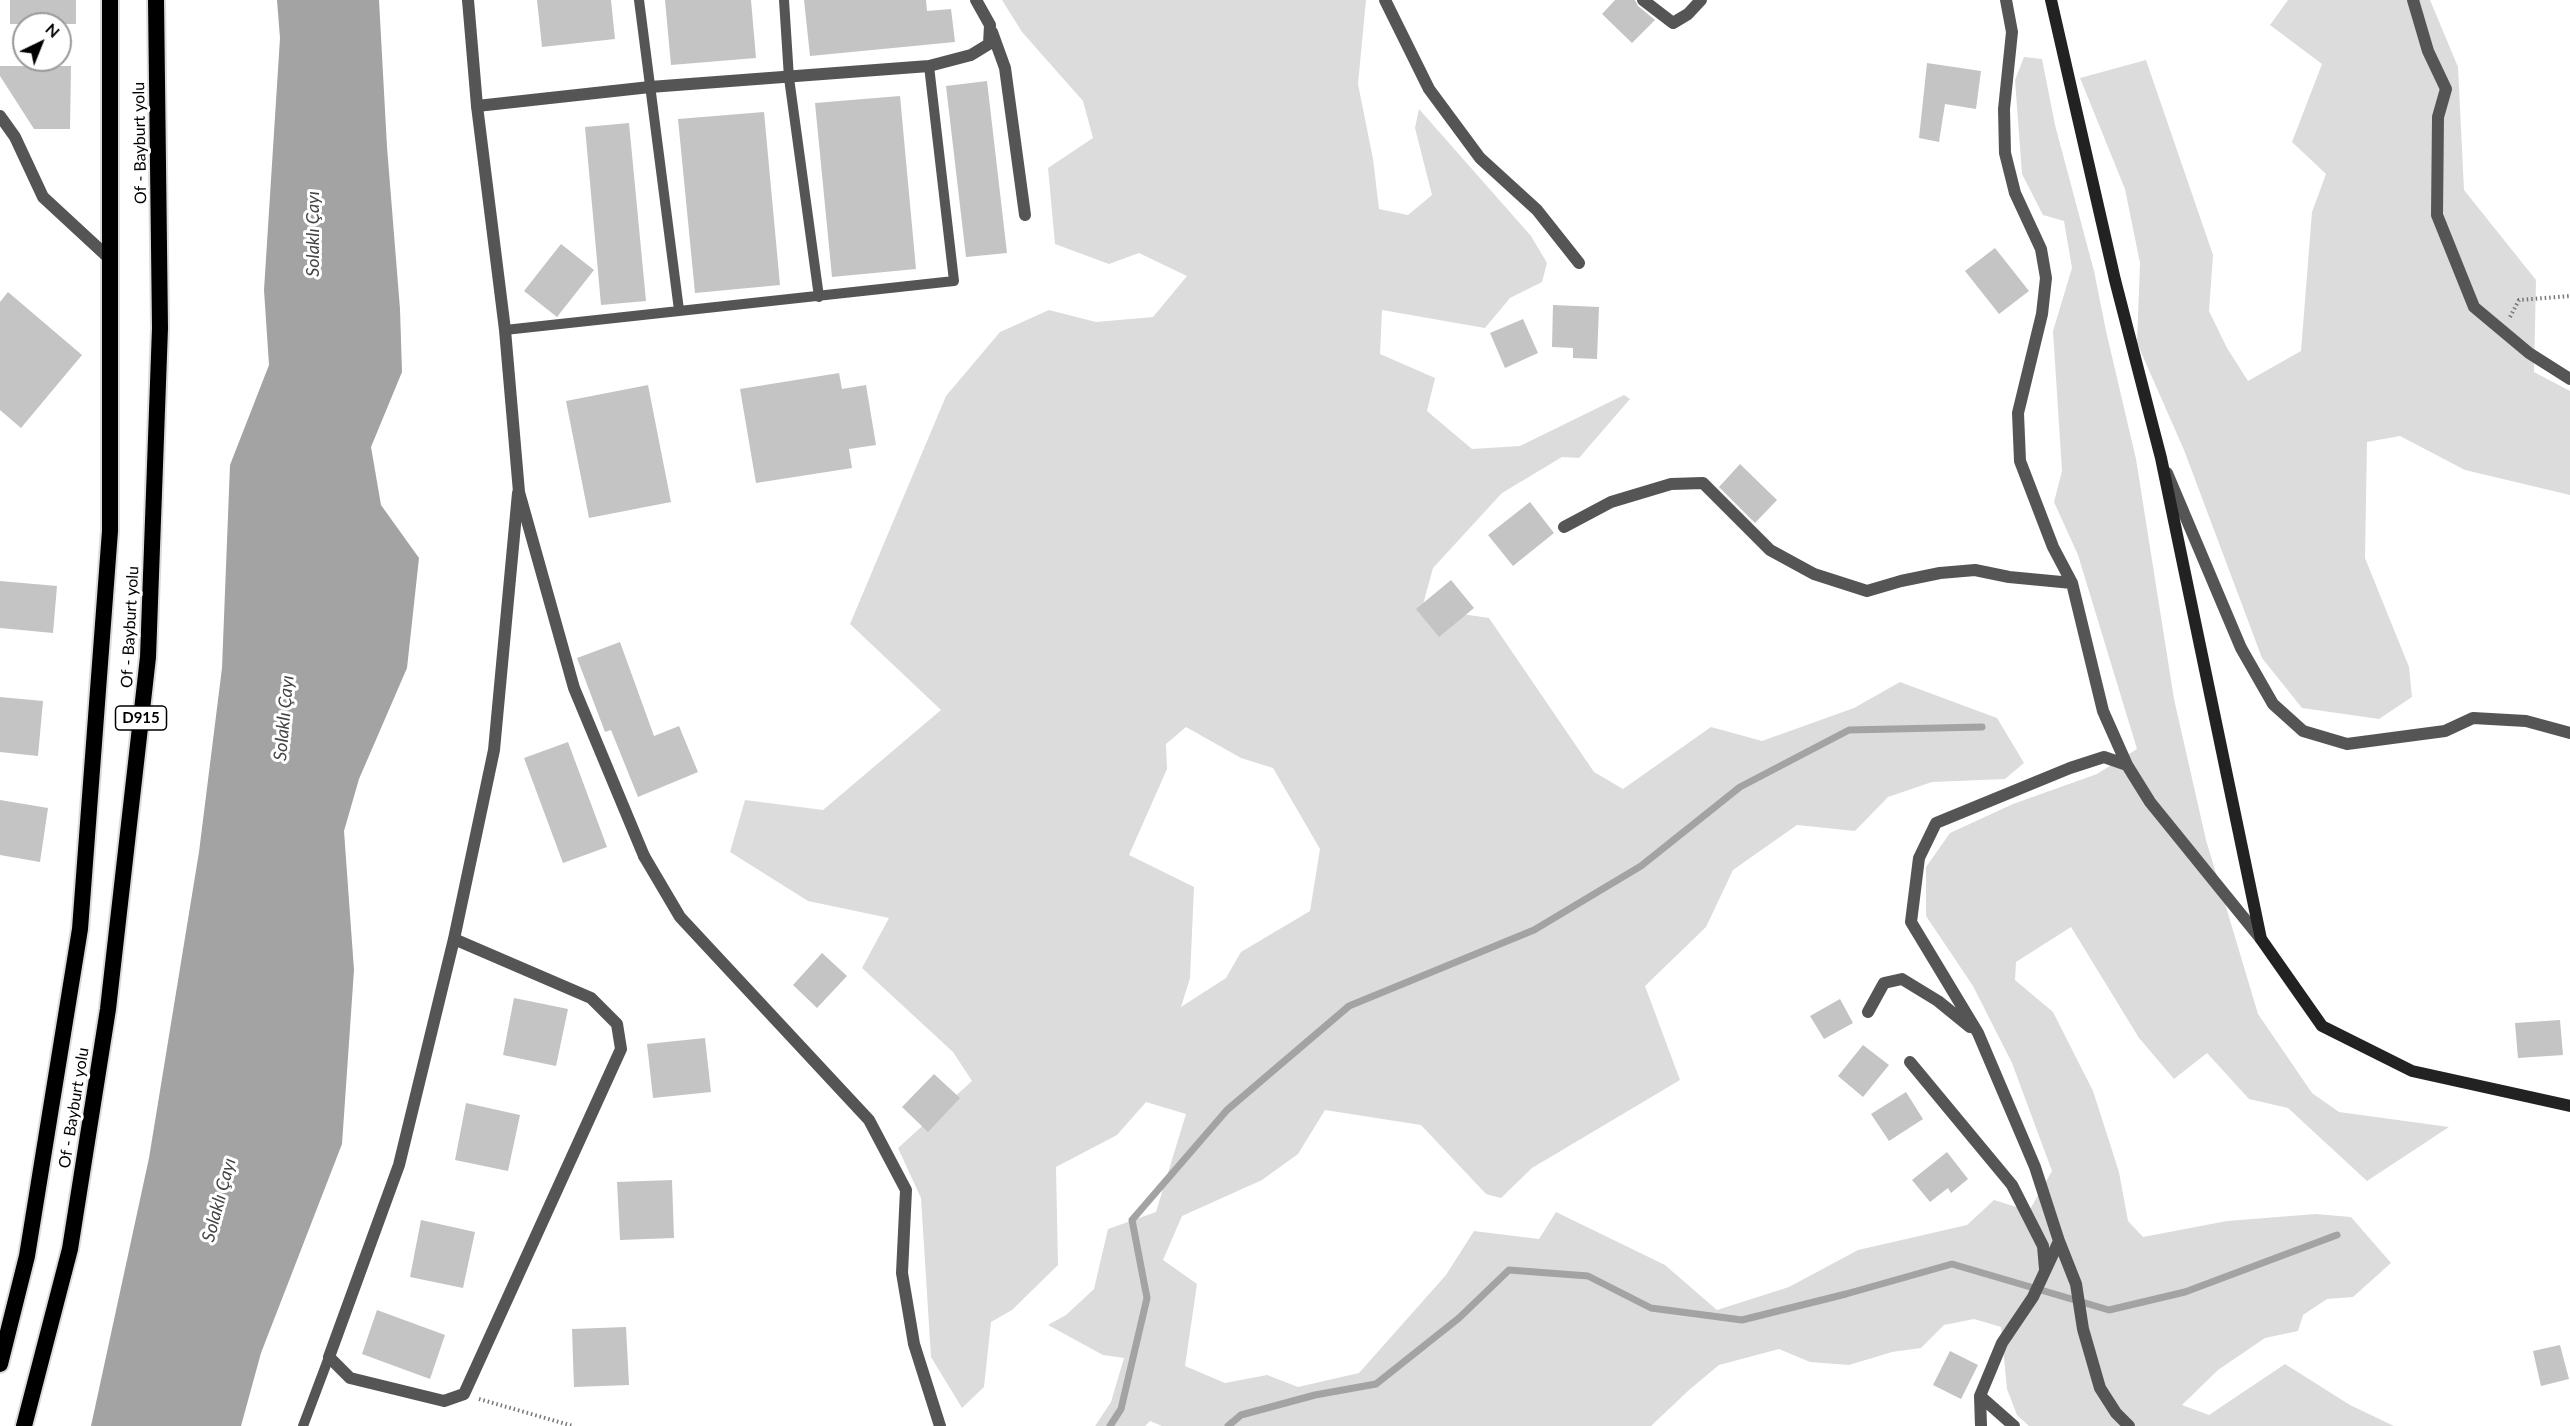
<!DOCTYPE html>
<html>
<head>
<meta charset="utf-8">
<style>
	body { margin:0 }
	#map { position:relative; width:2570px; height:1426px; overflow:hidden; background:#fff; font-family:Lato,sans-serif }
	canvas { display:block }
	.north { position:absolute; left:12px; top:12px; width:60px; height:60px; box-sizing:border-box; background:#fff; border:2px solid #999; border-radius:50%; rotate:43deg; font-size:16px; font-weight:700; line-height:24px; text-align:center; color:#000 }
	.north::after { content:''; display:block; margin:auto; width:21px; height:27px; background:#000; clip-path:polygon(50% 0,100% 100%,50% 72%,0 100%) }
</style>
</head>
<body>
<div id="map">
<canvas width="2570" height="1426"></canvas>
<div class="north">N</div>
</div>
<script>
const ctx = document.querySelector('canvas').getContext('2d');
ctx.lineJoin = 'round';
function fill(path, color) { ctx.fillStyle = color; ctx.fill(path, 'evenodd'); }
const toPath = rows => new Path2D(rows.map(r => 'M' + r).join(''));
function stroke(path, color, width, dash) { ctx.strokeStyle = color; ctx.lineWidth = width; ctx.lineCap = dash ? 'butt' : 'round'; ctx.setLineDash(dash || []); ctx.stroke(path); }
function label(font, color, halo, rows, align = 'center') {
  ctx.font = font + ' Lato,sans-serif'; ctx.lineWidth = 6; ctx.setLineDash([]); ctx.textBaseline = 'middle'; ctx.strokeStyle = halo; ctx.fillStyle = color; for (const [text, x, y, turn = 0] of rows) {
    ctx.save(); ctx.translate(x, y); ctx.rotate((+turn || 0) * Math.PI / 180); ctx.textAlign = isNaN(turn) ? turn : align; if (halo) ctx.strokeText(text, 0, 0); ctx.fillText(text, 0, 0); ctx.restore();
  }
}
const green = toPath([
	[1002,0,1366,0,1358,84,1373,159,1379,209,1408,215,1432,195,1415,128,1419,109,1531,236,1547,263,1542,282,1510,298,1485,328,1382,310,1380,354,1435,378,1427,411,1472,449,1520,446,1624,395,1630,399,1579,458,1562,457,1502,493,1433,568,1422,608,1489,618,1594,772,1623,789,1711,727,1762,741,1854,708,1900,682,1997,718,2024,763,2005,779,1932,782,1888,797,1855,831,1797,825,1733,870,1706,927,1645,986,1680,1080,1532,1168,1501,1198,1486,1194,1421,1125,1325,1110,1298,1154,1262,1180,1182,1216,1163,1260,1197,1284,1185,1366,1225,1383,1267,1375,1298,1387,1359,1373,1446,1275,1474,1231,1539,1239,1556,1212,1665,1265,1717,1310,1789,1287,1858,1250,1967,1225,1994,1200,2029,1211,2052,1171,2012,1063,1973,986,1926,916,1926,867,1950,833,2013,804,2097,774,2137,749,2078,555,2054,502,2062,471,2053,331,2072,268,2064,221,2043,215,2022,174,2015,80,2024,57,2042,59,2055,125,2094,271,2106,331,2136,459,2174,699,2206,840,2258,1014,2312,1093,2339,1112,2449,1127,2367,1181,2288,1108,2249,1099,2207,1053,2174,1079,2139,1038,2071,927,2016,962,2015,980,2053,1012,2093,1091,2119,1172,2128,1221,2143,1237,2227,1221,2316,1214,2351,1217,2391,1263,2353,1297,2327,1299,2303,1315,2298,1331,2265,1338,2218,1370,2182,1405,2209,1415,2285,1364,2350,1405,2394,1426,2029,1426,2017,1415,2007,1389,2001,1327,1974,1319,1944,1325,1921,1348,1892,1352,1849,1365,1810,1362,1779,1349,1719,1365,1689,1390,1651,1426,1162,1426,1150,1421,1145,1426,1095,1426,1111,1402,1124,1358,1103,1355,1048,1325,1066,1315,1094,1289,1108,1229,1156,1212,1186,1114,1146,1102,1117,1135,1056,1167,1058,1265,1012,1310,991,1322,984,1387,962,1408,931,1357,921,1198,898,1148,972,1081,953,1052,862,968,889,918,808,901,730,852,745,800,823,810,941,710,850,624,946,396,1000,332,1049,310,1096,322,1153,317,1187,276,1139,253,1109,264,1055,244,1048,168,1093,138,1083,101,1022,32],
	[1186,727,1241,758,1273,768,1320,849,1310,911,1241,952,1226,978,1181,1007,1190,978,1194,887,1129,855,1167,769,1166,744],
	[2288,0,2430,0,2458,67,2464,190,2536,280,2534,372,2570,391,2570,495,2465,470,2400,436,2367,442,2365,558,2409,667,2412,697,2379,719,2302,708,2262,658,2184,450,2137,343,2140,263,2125,189,2080,78,2146,60,2213,255,2209,311,2227,348,2248,381,2301,351,2312,212,2326,174,2292,142,2322,64,2270,25]
]);
const water = toPath([
	[277,0,379,0,387,147,400,309,402,372,371,447,381,505,419,558,407,668,359,779,344,831,354,970,342,1144,261,1353,241,1426,91,1426,149,1158,199,852,222,668,230,465,269,365,264,290,280,38]
]);
const stream = toPath([
	[1110,1426,1121,1409,1147,1298,1132,1220,1227,1110,1349,1006,1534,930,1641,866,1740,787,1849,730,1982,727],
	[1228,1426,1241,1415,1315,1395,1376,1384,1459,1318,1509,1270,1588,1276,1651,1308,1742,1320,1846,1294,1952,1264,2109,1310,2185,1292,2337,1235]
]);
const building = toPath([
	[10,0,76,0,76,24,10,24],
	[537,0,611,0,615,39,542,47],
	[665,0,751,0,756,58,671,65],
	[804,0,926,0,927,11,951,9,955,42,810,56],
	[1615,0,1635,0,1638,6,1655,20,1632,43,1602,14],
	[1927,63,1981,71,1976,109,1945,104,1939,142,1919,138],
	[0,66,71,66,70,129,34,129,0,76],
	[987,81,1007,253,966,257,946,86],
	[900,96,916,269,832,277,815,103],
	[764,112,780,285,695,293,678,119],
	[629,123,646,301,601,305,585,127],
	[561,244,594,270,557,317,524,291],
	[1995,248,2029,291,1999,314,1965,271],
	[8,292,82,355,21,428,0,410,0,302],
	[1553,305,1599,307,1597,359,1573,358,1573,348,1552,347],
	[1523,319,1538,353,1505,368,1490,333],
	[839,373,842,389,866,385,876,445,849,449,852,468,756,483,740,389],
	[648,385,671,502,589,518,566,401],
	[1740,464,1777,500,1755,523,1719,487],
	[1530,502,1554,533,1513,566,1488,535],
	[1451,580,1474,608,1439,637,1416,609],
	[0,581,57,586,53,633,0,628],
	[620,642,654,736,679,726,698,772,638,797,611,730,605,732,577,658],
	[0,697,43,701,38,756,0,752],
	[568,742,607,847,563,863,524,758],
	[0,800,48,808,40,862,0,855],
	[822,953,847,976,817,1008,793,985],
	[514,998,568,1009,556,1066,503,1055],
	[1840,999,1853,1023,1824,1039,1810,1016],
	[2560,1020,2563,1055,2518,1058,2515,1023],
	[705,1038,711,1092,653,1098,647,1044],
	[1863,1045,1889,1065,1863,1097,1838,1076],
	[934,1074,960,1098,928,1132,902,1107],
	[1906,1092,1923,1119,1889,1141,1871,1114],
	[466,1103,520,1115,508,1171,455,1160],
	[1947,1152,1968,1179,1951,1193,1948,1188,1930,1202,1912,1180],
	[672,1180,674,1238,620,1240,617,1182],
	[421,1220,475,1232,463,1288,410,1277],
	[377,1310,445,1335,430,1379,362,1354],
	[626,1327,629,1385,574,1387,572,1329],
	[2560,1345,2569,1379,2541,1386,2533,1351],
	[1950,1351,1978,1365,1961,1399,1933,1385]
]);
const path = toPath([
	[2510,317,2519,300,2570,296],
	[479,1399,573,1426]
]);
const service = toPath([
	[639,0,679,310],
	[784,0,789,78,819,297],
	[505,330,954,281,929,66],
	[303,1426,329,1357]
]);
const minor = toPath([
	[1385,0,1429,89,1480,158,1537,210,1579,263],
	[1643,0,1673,23,1688,14,1701,0],
	[2006,0,2012,32,2004,109,2005,153,2015,193,2041,249,2046,278,2042,314,2018,413,2020,461,2053,547,2072,583],
	[2413,0,2428,51,2446,89,2438,117,2437,215,2474,307,2529,353,2570,379],
	[992,32,1005,68,1025,215],
	[477,106,650,87,929,66,971,55,989,44,990,25,976,0],
	[0,116,15,137,43,197,110,259],
	[2167,473,2241,648,2273,704,2303,731,2347,744,2445,731,2473,718,2526,721,2570,733],
	[1564,527,1611,502,1671,484,1703,483,1770,550,1814,574,1867,591,1901,581,1940,573,1975,570,2009,577,2072,583,2103,711,2127,765],
	[644,856,680,917,869,1120,906,1190,902,1273,914,1344,940,1426],
	[454,939,591,998,617,1024,621,1049,464,1394,444,1401,350,1378,329,1357,399,1165,454,939,494,750,518,493],
	[1868,1012,1884,983,1902,979,1938,1001,1970,1027],
	[1910,1062,2012,1185,2043,1246,2045,1269],
	[2059,1241,2076,1284,2083,1329,2100,1388,2116,1413,2129,1426],
	[1980,1396,2014,1426],
	[1981,1426,1980,1396,2002,1343,2033,1297,2059,1241,2035,1167,1978,1033,1911,922,1919,858,1936,823,2070,768,2104,757,2127,765,2150,802,2261,939]
]);
const tertiary = toPath([
	[468,0,477,106,505,330,519,492,574,688,644,856]
]);
const secondary = toPath([
	[2051,0,2115,280,2161,458,2261,939,2322,1026,2412,1071,2570,1106]
]);
const trunk = toPath([
	[0,1364,27,1256,80,929,110,531,110,0],
	[24,1426,70,1249,108,1009,148,657,160,328,156,0]
]);
const shields = [
	[141,718,51]
];
const shieldNames = [
	["D915",141,718]
];
const streetNames = [
	["Of - Bayburt yolu",140,143,-91],
	["Of - Bayburt yolu",130,627,-87],
	["Of - Bayburt yolu",74,1108,-81]
];
const waterNames = [
	["Solaklı Çayı",313,234,-90],
	["Solaklı Çayı",284,718,-85],
	["Solaklı Çayı",219,1200,-75]
];
fill(green, '#dcdcdc');
fill(water, '#a3a3a3');
stroke(stream, '#a3a3a3', 7);
fill(building, '#c4c4c4');
stroke(trunk, '#dbdbdb', 20);
stroke(path, '#777', 4, [1.5, 3]);
stroke(service, '#555', 10);
stroke(minor, '#555', 12);
stroke(tertiary, '#555', 12);
stroke(secondary, '#222', 12);
stroke(trunk, '#000', 16);
for (const [x, y, w] of shields) { const box = new Path2D(); box.roundRect(x - w / 2, y - 12, w, 24, 4.5); ctx.fillStyle = '#fff'; ctx.fill(box); stroke(box, '#000', 1.5); }
label('bold 15px', '#000', null, shieldNames);
label('16px', '#000', '#fff', streetNames);
label('italic 18px', '#444', '#fff', waterNames);
</script>
</body>
</html>
